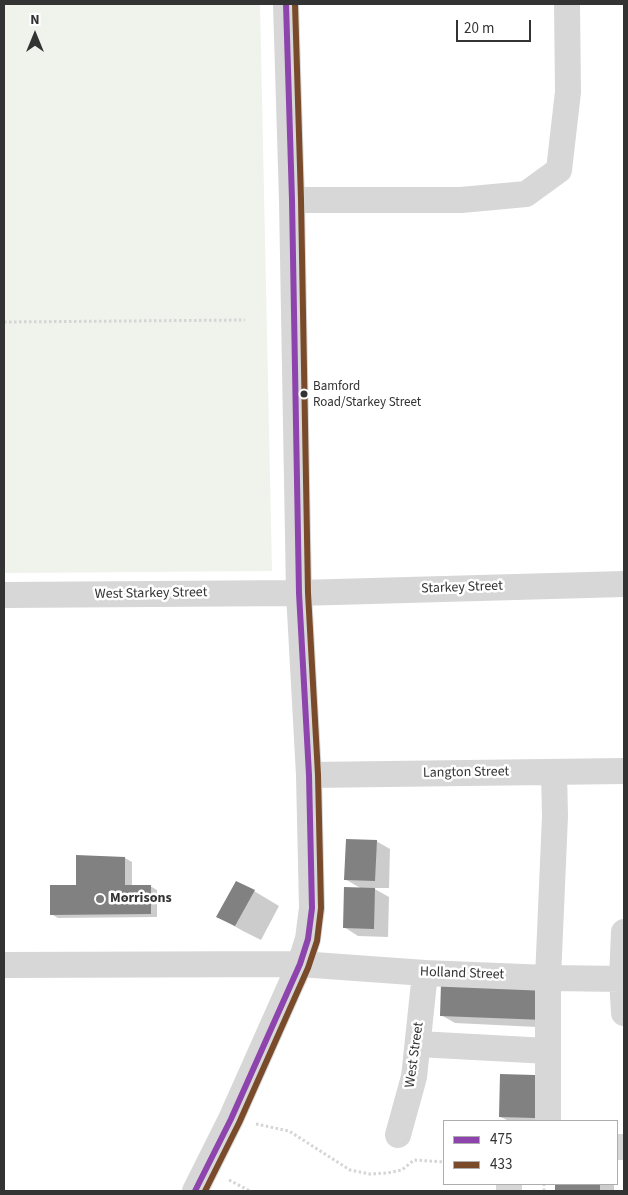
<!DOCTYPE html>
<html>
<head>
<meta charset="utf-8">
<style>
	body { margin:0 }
	#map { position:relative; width:628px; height:1195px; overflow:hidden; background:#fff; font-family:"Source Sans 3",sans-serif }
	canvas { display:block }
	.frame { position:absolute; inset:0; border:5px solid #333; pointer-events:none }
	.legend { position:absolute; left:443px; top:1120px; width:175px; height:65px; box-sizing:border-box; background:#fff; border:1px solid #adadad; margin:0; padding:6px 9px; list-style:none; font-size:15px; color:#333 }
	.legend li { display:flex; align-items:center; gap:10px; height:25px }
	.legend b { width:25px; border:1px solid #adadad }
	.north { position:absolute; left:10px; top:10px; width:50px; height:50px; -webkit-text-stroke:4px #fff; paint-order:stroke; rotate:0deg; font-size:14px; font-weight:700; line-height:20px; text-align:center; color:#333 }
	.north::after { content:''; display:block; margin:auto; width:18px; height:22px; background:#333; clip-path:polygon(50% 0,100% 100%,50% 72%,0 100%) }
	.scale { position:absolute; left:456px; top:20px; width:75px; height:22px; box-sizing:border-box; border:2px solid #333; border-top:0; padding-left:6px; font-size:15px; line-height:18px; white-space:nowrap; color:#333; -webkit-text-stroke:4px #fff; paint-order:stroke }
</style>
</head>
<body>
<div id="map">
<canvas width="628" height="1195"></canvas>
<div class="frame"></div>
<ul class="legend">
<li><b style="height:6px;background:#8e44ad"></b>475</li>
<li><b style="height:6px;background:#7a4b2a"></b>433</li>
</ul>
<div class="north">N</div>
<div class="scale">20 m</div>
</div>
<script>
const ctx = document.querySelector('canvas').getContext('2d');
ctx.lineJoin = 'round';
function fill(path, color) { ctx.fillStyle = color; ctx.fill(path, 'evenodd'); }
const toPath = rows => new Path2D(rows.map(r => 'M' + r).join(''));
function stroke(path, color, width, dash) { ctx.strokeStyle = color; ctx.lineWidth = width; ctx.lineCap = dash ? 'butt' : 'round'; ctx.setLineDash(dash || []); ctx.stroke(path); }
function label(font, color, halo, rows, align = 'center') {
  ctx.font = font + ' "Source Sans 3",sans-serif'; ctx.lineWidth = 5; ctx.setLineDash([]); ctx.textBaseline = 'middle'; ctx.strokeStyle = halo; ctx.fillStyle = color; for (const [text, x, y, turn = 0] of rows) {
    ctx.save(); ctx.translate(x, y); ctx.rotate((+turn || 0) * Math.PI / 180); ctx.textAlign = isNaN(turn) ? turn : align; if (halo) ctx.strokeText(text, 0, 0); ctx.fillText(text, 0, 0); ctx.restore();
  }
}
const green = toPath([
	[4,4,260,4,272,571,4,573]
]);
const shadow = toPath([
	[376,841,390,849,389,888,373,888,389,897,388,937,358,936,344,927,362,889,345,879],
	[125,858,132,862,132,886,150,886,157,890,157,917,58,918,51,914,78,886],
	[254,891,279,906,261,940,243,931,218,917],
	[546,989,558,1028,455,1023,441,1015],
	[535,1076,541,1121,507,1120,500,1117],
	[556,1184,614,1184,614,1191,556,1191]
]);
const building = toPath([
	[346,839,377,840,375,881,344,880],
	[76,855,125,857,125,885,151,885,151,914,50,915,50,885,76,885],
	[236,881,255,890,235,926,216,917],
	[344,887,375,888,374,929,343,928],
	[441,983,546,988,545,1020,440,1016],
	[500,1074,535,1075,535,1118,499,1117],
	[555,1184,600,1184,600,1191,555,1191]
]);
const path = toPath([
	[4,322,245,320],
	[256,1124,289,1131,350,1170,370,1174,387,1173,402,1170,414,1160,444,1162],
	[229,1180,250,1191],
	[544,1191,544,1184]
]);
const minor = toPath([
	[292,200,461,200,526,194,559,170,568,92,567,4],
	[4,595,299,593,624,584],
	[309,775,624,771],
	[624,932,622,978,624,1013],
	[4,965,300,964,425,973,548,978,624,979],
	[418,1044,548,1051],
	[548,1121,548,978,555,816,554,772],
	[398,1135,414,1077,425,973],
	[617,1147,624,1147],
	[195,1191,231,1119,300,964,308,939,312,908,309,775,299,593,292,200,286,4],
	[509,1191,509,1184]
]);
const bus1 = toPath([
	[195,1191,231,1119,300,964,308,939,312,908,309,775,299,593,292,200,286,4]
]);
const bus2 = toPath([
	[205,1191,239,1123,308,968,317,941,321,908,318,775,308,593,301,200,295,4]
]);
const markers = [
	[304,394,4.5,"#333"],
	[100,899,5,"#7a7a7a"]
];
const busNames = [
	["Bamford",313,387],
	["Road/Starkey Street",313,403]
];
const streetNames = [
	["Starkey Street",462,588,-2],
	["West Starkey Street",151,594,-1],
	["Langton Street",466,773,-1],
	["Holland Street",462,974,2],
	["West Street",415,1055,-82]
];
const poiNames = [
	["Morrisons",110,899]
];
fill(green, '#eff3ec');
fill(shadow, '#0003');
fill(building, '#818181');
stroke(path, '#d5d5d5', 3, [2.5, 2.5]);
stroke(minor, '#d7d7d7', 26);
stroke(bus1, '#8e44ad', 6);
stroke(bus2, '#7a4b2a', 6);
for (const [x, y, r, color] of markers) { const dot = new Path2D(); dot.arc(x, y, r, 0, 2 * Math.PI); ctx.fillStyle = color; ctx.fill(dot); stroke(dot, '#fff', 2); }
label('13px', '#333', '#fff', busNames, 'left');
label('14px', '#333', '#fff', streetNames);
label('bold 14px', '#333', '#fff', poiNames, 'left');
</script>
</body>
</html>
